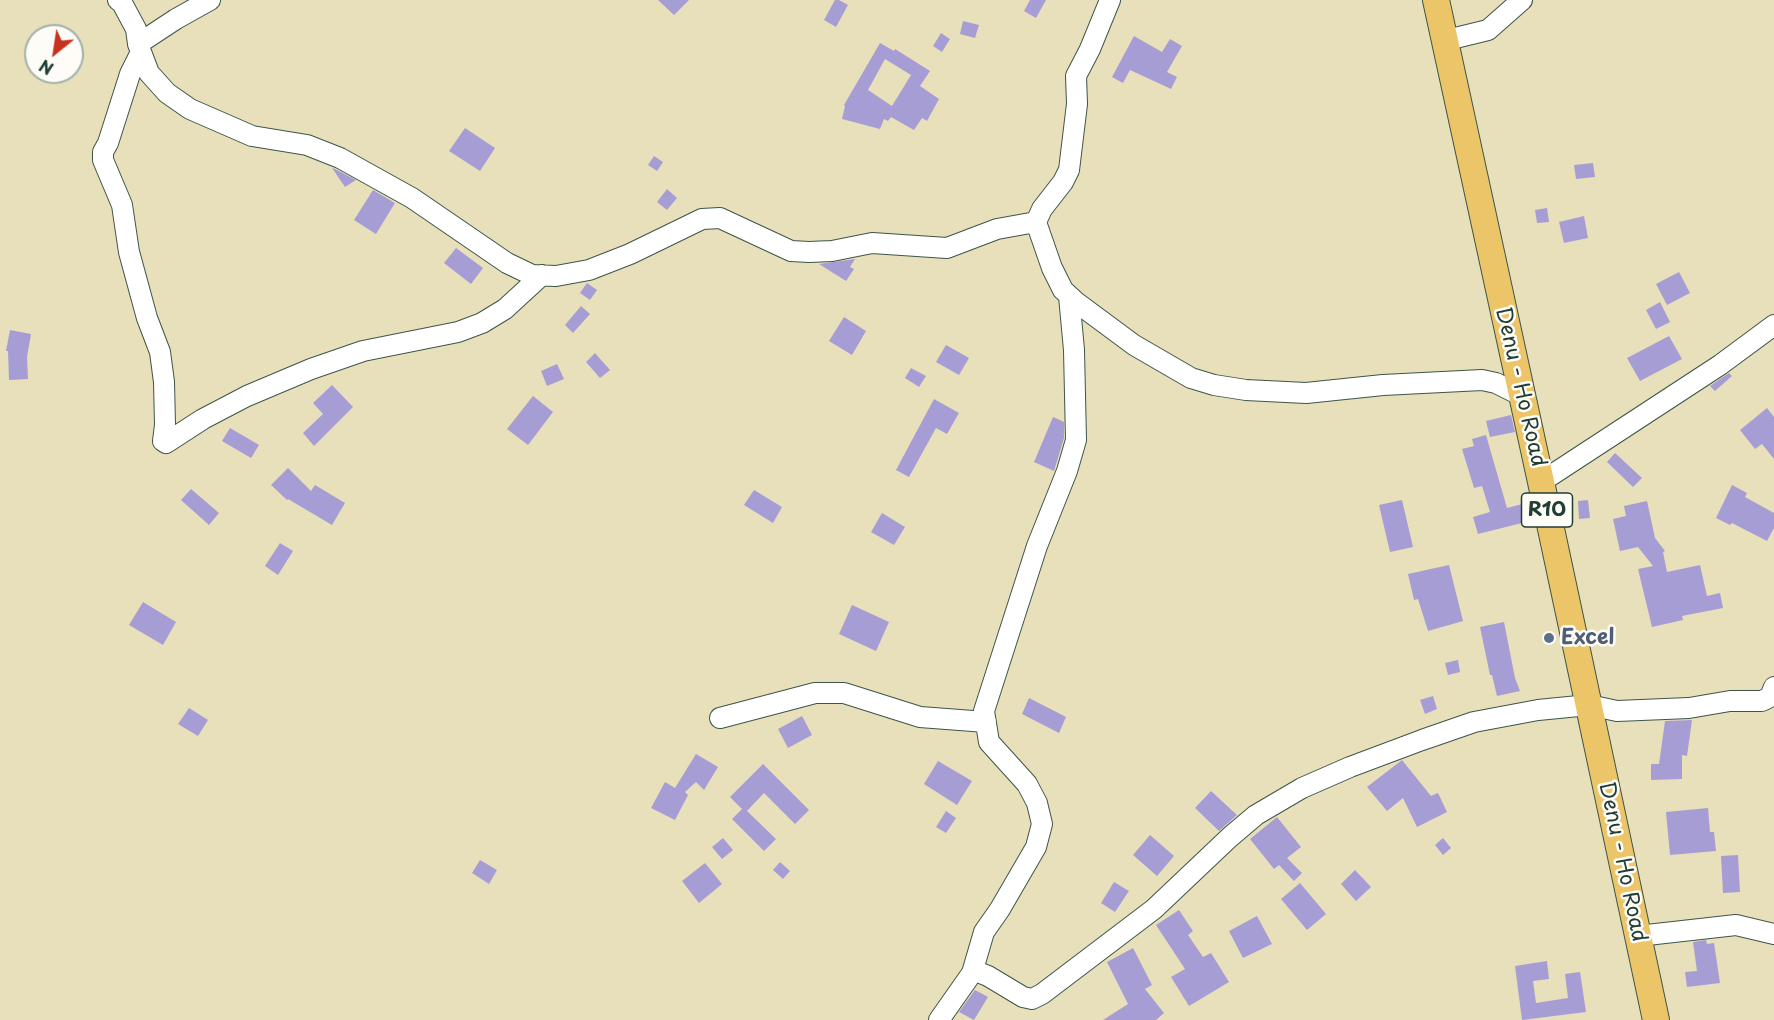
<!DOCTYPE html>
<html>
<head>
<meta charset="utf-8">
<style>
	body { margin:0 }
	#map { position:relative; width:1774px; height:1020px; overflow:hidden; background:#e7e0ba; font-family:"Playpen Sans",sans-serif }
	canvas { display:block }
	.north { position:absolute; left:24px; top:24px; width:60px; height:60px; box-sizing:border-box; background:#fdfcf7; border:2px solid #a4b0a9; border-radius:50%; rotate:210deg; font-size:16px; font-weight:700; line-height:24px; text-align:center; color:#1f3d34 }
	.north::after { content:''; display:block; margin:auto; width:21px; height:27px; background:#c8321e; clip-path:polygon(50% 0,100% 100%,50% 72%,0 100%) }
</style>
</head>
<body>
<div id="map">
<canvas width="1774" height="1020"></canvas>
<div class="north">N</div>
</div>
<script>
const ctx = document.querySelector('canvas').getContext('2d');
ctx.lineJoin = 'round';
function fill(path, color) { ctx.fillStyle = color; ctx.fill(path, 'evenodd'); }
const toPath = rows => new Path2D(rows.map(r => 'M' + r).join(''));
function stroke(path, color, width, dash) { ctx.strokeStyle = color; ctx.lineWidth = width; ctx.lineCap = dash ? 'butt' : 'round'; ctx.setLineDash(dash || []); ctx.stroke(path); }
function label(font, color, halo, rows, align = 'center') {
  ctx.font = font + ' "Playpen Sans",sans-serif'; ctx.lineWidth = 5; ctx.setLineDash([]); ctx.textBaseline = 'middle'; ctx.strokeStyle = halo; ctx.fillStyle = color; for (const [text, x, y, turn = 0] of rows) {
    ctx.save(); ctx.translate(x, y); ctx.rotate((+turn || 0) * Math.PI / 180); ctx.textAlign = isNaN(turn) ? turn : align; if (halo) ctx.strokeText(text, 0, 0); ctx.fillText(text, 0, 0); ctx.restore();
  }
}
const building = toPath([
	[658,0,689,0,674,15],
	[835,0,839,0,848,5,836,27,824,20],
	[1030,0,1046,0,1036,18,1024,11],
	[963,21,979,25,975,38,960,34],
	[941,33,950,39,942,52,933,46],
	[1134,36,1162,52,1170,39,1182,46,1167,72,1177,77,1171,89,1130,70,1123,83,1112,77],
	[880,43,894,51,895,49,930,71,920,86,939,99,927,121,922,118,914,130,891,117,888,121,884,119,880,129,842,119,845,106,844,105],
	[885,59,911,75,892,106,868,90],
	[465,128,495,148,480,171,449,151],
	[654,156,663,162,657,171,648,165],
	[1593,163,1595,177,1576,179,1574,165],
	[332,168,335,169,356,180,345,187],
	[667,189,677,198,667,210,657,202],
	[373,190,395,203,376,234,354,220],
	[1547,208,1549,222,1537,223,1535,210],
	[1584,216,1588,238,1564,243,1559,222],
	[456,248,483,268,471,284,444,263],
	[855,259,850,267,854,269,846,281,819,264],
	[1679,272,1690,293,1667,305,1656,284],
	[587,283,597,290,590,300,580,293],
	[1660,302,1670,322,1656,329,1646,310],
	[581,306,590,314,573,333,565,325],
	[844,317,866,331,852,355,829,341],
	[10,330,31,334,27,357,28,379,9,380,8,351,6,351],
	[1669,336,1682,359,1640,381,1627,358],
	[946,345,969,358,959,375,936,362],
	[595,353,610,370,600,378,586,362],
	[557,364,564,379,547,386,541,371],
	[911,368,926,376,919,387,905,378],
	[1729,373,1732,376,1715,391,1710,386],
	[332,385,353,407,314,446,303,433,323,414,313,403],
	[533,396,553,412,528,445,507,429],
	[934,399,959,413,947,434,936,428,909,477,896,470],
	[1767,408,1774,417,1774,459,1762,444,1755,449,1740,430],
	[1511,415,1515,432,1490,437,1486,421],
	[1053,417,1064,422,1064,438,1054,471,1034,462],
	[230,428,259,445,251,458,222,441],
	[1486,435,1507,508,1530,502,1534,520,1478,534,1473,517,1490,512,1482,486,1474,488,1462,449,1474,446,1472,439],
	[1615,453,1642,478,1633,487,1607,462],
	[288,468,311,491,315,485,345,503,332,525,288,499,287,500,271,485],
	[1732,485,1747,493,1745,497,1774,513,1774,528,1767,541,1732,523,1730,525,1716,518],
	[191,489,219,513,209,525,181,500],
	[754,490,782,507,773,523,744,505],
	[1402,500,1413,547,1390,552,1379,505],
	[1588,500,1590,518,1579,519,1578,501],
	[1647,501,1655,538,1665,551,1663,552,1667,572,1700,565,1707,596,1720,593,1723,608,1682,616,1683,620,1652,627,1638,569,1653,566,1638,547,1620,551,1613,519,1626,516,1624,506],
	[882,513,905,527,894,545,871,532],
	[280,543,293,551,278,575,265,566],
	[1449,565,1463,621,1428,631,1418,599,1414,600,1408,574],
	[143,602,176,622,163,645,129,625],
	[852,605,889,622,876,651,839,634],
	[1504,622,1515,678,1520,691,1497,696,1492,675,1490,675,1480,627],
	[1458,660,1460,672,1448,675,1445,663],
	[1433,696,1437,709,1425,714,1420,700],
	[1029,698,1066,717,1059,733,1022,714],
	[189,708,208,720,198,736,178,724],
	[802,716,812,735,788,748,778,729],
	[1692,720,1687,756,1682,755,1682,779,1651,780,1651,764,1659,764,1665,721],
	[696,754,718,767,704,790,696,782,685,792,688,795,675,820,651,808,665,782,675,788],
	[1402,760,1431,796,1438,793,1447,812,1417,827,1403,798,1387,811,1367,787],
	[938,761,972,781,957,805,924,784],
	[763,764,809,810,795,824,764,793,747,811,776,839,764,851,732,819,742,809,730,797],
	[1211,791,1237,815,1219,831,1195,808],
	[1708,808,1710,832,1714,832,1716,851,1670,855,1666,812],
	[946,811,956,818,946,833,936,827],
	[1277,817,1301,847,1287,858,1302,873,1294,881,1279,865,1274,869,1250,839],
	[1150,835,1174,856,1157,876,1133,855],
	[723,838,733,850,722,859,712,847],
	[1443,838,1451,848,1443,855,1435,845],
	[1738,855,1740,892,1723,893,1721,856],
	[480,860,497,870,489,884,472,873],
	[780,862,790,871,783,879,773,870],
	[705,863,722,884,699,903,682,881],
	[1355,870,1371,887,1356,901,1341,884],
	[1114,882,1129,891,1115,912,1101,903],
	[1300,883,1326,914,1307,930,1281,899],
	[1179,910,1193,931,1188,935,1203,957,1211,953,1229,982,1189,1006,1171,977,1185,969,1156,925],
	[1257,916,1272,944,1243,958,1229,931],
	[1706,940,1707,944,1714,943,1720,983,1687,987,1685,972,1697,971,1693,942],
	[1133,948,1152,985,1145,989,1164,1013,1156,1020,1103,1020,1128,1004,1107,962],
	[1547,961,1549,979,1533,981,1536,1003,1568,998,1565,974,1580,972,1586,1012,1522,1020,1515,966],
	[975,990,988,997,974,1020,959,1012]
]);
const minor = toPath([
	[118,0,122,3,136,29,138,44,149,73,167,93,190,109,252,136,307,145,340,158,412,198,507,263,532,275,556,276,589,270,630,254,702,219,720,218,791,251,809,252,832,251,872,243,947,248,997,229,1036,222],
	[1110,0,1090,49,1076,76,1077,104,1069,170,1063,182,1042,209,1036,222,1052,268,1063,290,1076,302,1134,345,1191,378,1214,385,1246,390,1306,393,1383,385,1482,380,1496,383,1522,396],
	[1443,41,1488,30,1522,0],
	[138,44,176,19,210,0],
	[141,52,130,74,108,143,103,152,103,160,122,205,129,252,147,318,160,352,164,382,165,425,163,441,166,443,203,419,247,396,311,369,363,351,458,332,482,323,505,309,542,275],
	[1541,482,1720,365,1774,325],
	[720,718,815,693,844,693,920,717,986,722],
	[1638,936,1736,925,1774,934],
	[972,973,984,932,1000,909,1036,847,1042,824,1037,803,1027,784,989,742,984,711,1037,546,1067,471,1076,440,1074,350,1069,296],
	[939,1020,972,973,978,972,988,976,1023,997,1032,999,1042,994,1154,909,1230,837,1256,815,1302,788,1350,767,1422,740,1474,722,1538,710,1589,705,1617,711,1689,708,1730,701,1762,701,1770,697,1774,687]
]);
const major = toPath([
	[1436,0,1541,482,1656,1020]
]);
const markers = [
	[1549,638,6,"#5c6f8a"]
];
const shields = [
	[1547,510,51]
];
const shieldNames = [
	["R10",1547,510]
];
const streetNames = [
	["Denu - Ho Road",1520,387,77],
	["Denu - Ho Road",1622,862,78]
];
const serviceNames = [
	["Excel",1561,638]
];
fill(building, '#a79dd5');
stroke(minor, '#3d5548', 22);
stroke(major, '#3d5548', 28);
stroke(minor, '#fff', 20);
stroke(major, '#edc569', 26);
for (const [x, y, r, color] of markers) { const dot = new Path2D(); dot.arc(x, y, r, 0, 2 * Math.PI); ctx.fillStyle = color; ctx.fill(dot); stroke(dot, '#fdfcf7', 2); }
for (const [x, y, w] of shields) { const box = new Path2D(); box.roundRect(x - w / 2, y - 17, w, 34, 4.5); ctx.fillStyle = '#fdfcf7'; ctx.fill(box); stroke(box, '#1f3d34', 1.5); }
label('bold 20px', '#1f3d34', null, shieldNames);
label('21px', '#1f3d34', '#fdfcf7', streetNames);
label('bold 21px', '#4e5e75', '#fdfcf7', serviceNames, 'left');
</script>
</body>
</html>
